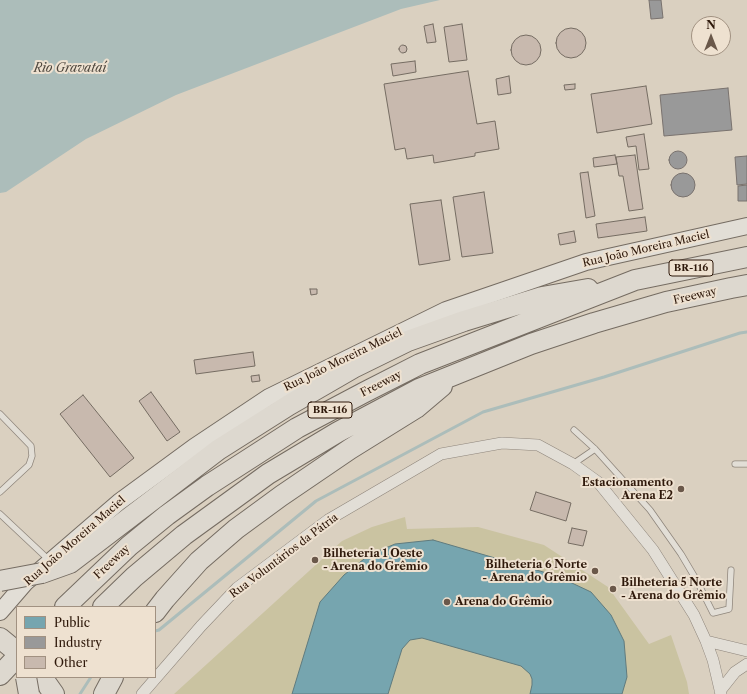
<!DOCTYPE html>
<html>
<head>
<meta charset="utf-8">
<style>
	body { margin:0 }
	#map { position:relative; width:747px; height:694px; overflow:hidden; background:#dad0c0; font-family:"Libre Caslon Text",serif }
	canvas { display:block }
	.legend { position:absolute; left:16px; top:606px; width:140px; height:72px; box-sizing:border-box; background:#eee1d0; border:1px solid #a19181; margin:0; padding:5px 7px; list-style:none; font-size:12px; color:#2e180a }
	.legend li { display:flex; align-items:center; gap:8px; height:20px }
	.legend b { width:20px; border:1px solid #a19181 }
	.north { position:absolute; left:691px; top:16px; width:40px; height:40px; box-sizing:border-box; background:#eee1d0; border:1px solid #a19181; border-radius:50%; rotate:0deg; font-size:11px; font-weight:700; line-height:16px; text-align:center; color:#2e180a }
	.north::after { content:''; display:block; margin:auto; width:14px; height:18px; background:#6a584a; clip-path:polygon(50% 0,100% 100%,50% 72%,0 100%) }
</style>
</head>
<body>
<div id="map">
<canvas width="747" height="694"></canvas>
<ul class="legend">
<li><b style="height:11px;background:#76a5af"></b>Public</li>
<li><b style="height:11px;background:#999"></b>Industry</li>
<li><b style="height:11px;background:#c8b9ae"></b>Other</li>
</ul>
<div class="north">N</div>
</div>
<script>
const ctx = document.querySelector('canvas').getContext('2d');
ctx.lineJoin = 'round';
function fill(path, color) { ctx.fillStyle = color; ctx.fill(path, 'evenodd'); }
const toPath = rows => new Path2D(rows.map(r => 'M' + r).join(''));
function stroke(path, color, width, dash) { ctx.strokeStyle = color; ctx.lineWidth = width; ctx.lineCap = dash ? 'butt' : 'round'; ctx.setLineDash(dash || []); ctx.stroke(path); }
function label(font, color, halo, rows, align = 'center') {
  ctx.font = font + ' "Libre Caslon Text",serif'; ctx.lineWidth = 4; ctx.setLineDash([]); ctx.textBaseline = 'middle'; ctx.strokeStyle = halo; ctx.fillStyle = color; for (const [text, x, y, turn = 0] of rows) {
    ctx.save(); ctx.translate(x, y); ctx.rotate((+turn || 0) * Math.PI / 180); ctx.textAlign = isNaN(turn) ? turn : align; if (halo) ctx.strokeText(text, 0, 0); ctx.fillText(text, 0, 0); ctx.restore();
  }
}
const green = toPath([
	[405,517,407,529,478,527,544,545,608,587,649,644,671,635,687,682,689,694,174,694,342,541,372,527]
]);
const water = toPath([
	[0,0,440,0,401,9,176,95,86,139,6,192,0,193]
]);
const public = toPath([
	[433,540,557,576,591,592,611,615,624,641,627,677,622,694,530,694,532,685,532,679,530,674,521,666,422,638,410,640,402,649,388,694,292,694,320,602,344,575,369,555,395,544,433,540]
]);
const industry = toPath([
	[649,0,661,0,663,18,651,19,649,0],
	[728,88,732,130,664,136,660,95,728,88],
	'669 160a9 9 0 1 1 18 0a9 9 0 1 1-18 0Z',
	[747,156,747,184,737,185,735,157,747,156],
	'671 185a12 12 0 1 1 24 0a12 12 0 1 1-24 0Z',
	[747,185,747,201,738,201,738,186,747,185]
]);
const stream = toPath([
	[155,631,159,630,316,501,483,412,604,377,740,333,747,332],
	[80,694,91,677]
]);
const building = toPath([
	[433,24,436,42,427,43,424,26,433,24],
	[462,24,467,60,449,62,444,27,462,24],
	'556 43a15 15 0 1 1 30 0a15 15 0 1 1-30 0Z',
	'511 50a15 15 0 1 1 30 0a15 15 0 1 1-30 0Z',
	'399 49a4 4 0 1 1 8 0a4 4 0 1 1-8 0Z',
	[415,61,416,72,393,76,391,64,415,61],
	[468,71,477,124,495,121,499,149,475,153,475,156,434,163,433,155,407,159,405,148,395,150,384,84,468,71],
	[509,76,511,93,498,95,496,79,509,76],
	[575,84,575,89,565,90,564,85,575,84],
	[646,86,652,124,597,133,591,94,646,86],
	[644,134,649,169,639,170,636,146,628,147,626,137,644,134],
	[615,155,617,164,594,167,593,158,615,155],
	[635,155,643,209,629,211,623,176,619,176,616,157,635,155],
	[588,172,595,216,586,218,580,173,588,172],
	[484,192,493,253,462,257,453,197,484,192],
	[441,200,450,260,419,265,410,204,441,200],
	[645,217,647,231,598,238,596,224,645,217],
	[574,231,576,242,560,245,558,234,574,231],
	[310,289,317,289,317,294,311,295,310,289],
	[253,352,255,366,196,374,194,360,253,352],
	[259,375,260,381,252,382,251,376,259,375],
	[151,392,180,432,167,441,139,401,151,392],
	[83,395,134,458,110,477,60,414,83,395],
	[536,492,571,503,566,521,530,510,536,492],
	[572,528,587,531,583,546,568,543,572,528]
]);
const lane = toPath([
	[0,414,31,446,32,456,29,465,0,492],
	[574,430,595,449,650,510,681,554,697,581,713,613,729,609,731,570],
	[573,464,595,449],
	[735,464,747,464],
	[0,514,49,560]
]);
const street = toPath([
	[706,641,747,651],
	[720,691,735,672,747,664],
	[142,694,201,626,237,588,328,520,441,454,502,443,538,445,573,464,598,482,653,550,694,615,706,641,713,660,721,694]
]);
const secondary = toPath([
	[0,612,25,583,119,502,194,447,269,397,446,310,586,262,747,226]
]);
const highway = toPath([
	[42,573,70,563,218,450,289,405,353,368,408,341,464,321,542,297,588,289],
	[65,607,129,546,167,515,207,486,297,428,365,392,420,364,635,280,747,257],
	[103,607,134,577,184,535,268,474,338,432,419,389,531,344,594,323,666,302,731,288,747,285],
	[155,612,165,599,199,561,236,529,281,496,350,449,416,408,442,386],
	[0,638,17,652],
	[0,675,17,657],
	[42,677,54,694],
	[104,694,113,677]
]);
const highwayBridge = toPath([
	[0,581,42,573],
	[26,677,29,694]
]);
const markers = [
	[681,489,4,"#6a584a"],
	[315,560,4,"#6a584a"],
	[595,571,4,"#6a584a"],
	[613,589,4,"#6a584a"],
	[447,602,4,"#6a584a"]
];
const shields = [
	[691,268,44],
	[330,410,44]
];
const shieldNames = [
	["BR-116",691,268],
	["BR-116",330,410]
];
const streetNames = [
	["Rua João Moreira Maciel",646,249,-13],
	["Freeway",695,296,-13],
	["Rua João Moreira Maciel",343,360,-26],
	["Freeway",381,384,-27],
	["Rua João Moreira Maciel",75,541,-41],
	["Rua Voluntários da Pátria",284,556,-37],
	["Freeway",112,562,-43]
];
const poiNames = [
	["Estacionamento",673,483,"right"],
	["Arena E2",673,496,"right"],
	["Bilheteria 1 Oeste",323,554],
	["- Arena do Grêmio",323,567],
	["Bilheteria 6 Norte",587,565,"right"],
	["- Arena do Grêmio",587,578,"right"],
	["Bilheteria 5 Norte",621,583],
	["- Arena do Grêmio",621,596],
	["Arena do Grêmio",455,602]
];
const waterNames = [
	["Rio Gravataí",70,69]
];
fill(green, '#cac3a1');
fill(water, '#acbdba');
fill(public, '#76a5af');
stroke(public, '#607b7e', 1);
fill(industry, '#999');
stroke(industry, '#79726e', 1);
stroke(stream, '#acbdba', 3);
fill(building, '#c8b9ae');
stroke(building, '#756c62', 1);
stroke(lane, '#8e857b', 7);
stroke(street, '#8e857b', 12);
stroke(secondary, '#756c62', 18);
stroke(highway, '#756c62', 22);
stroke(lane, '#e2ded6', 5.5);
stroke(street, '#e2ded6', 11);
stroke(secondary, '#e2ded6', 16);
stroke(highway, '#ddd8cf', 20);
stroke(highwayBridge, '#756c62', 22, []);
stroke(highwayBridge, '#ddd8cf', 20);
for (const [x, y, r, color] of markers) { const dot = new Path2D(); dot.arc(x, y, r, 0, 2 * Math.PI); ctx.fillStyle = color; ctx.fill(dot); stroke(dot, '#eee1d0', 1.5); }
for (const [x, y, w] of shields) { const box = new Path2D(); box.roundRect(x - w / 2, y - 8, w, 16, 3); ctx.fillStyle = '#eee1d0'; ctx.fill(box); stroke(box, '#2e180a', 1); }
label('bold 10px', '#2e180a', null, shieldNames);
label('11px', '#2e180a', '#eee1d0', streetNames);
label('bold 11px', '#2e180a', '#eee1d0', poiNames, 'left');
label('italic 12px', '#4e473e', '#eee1d0', waterNames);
</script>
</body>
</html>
